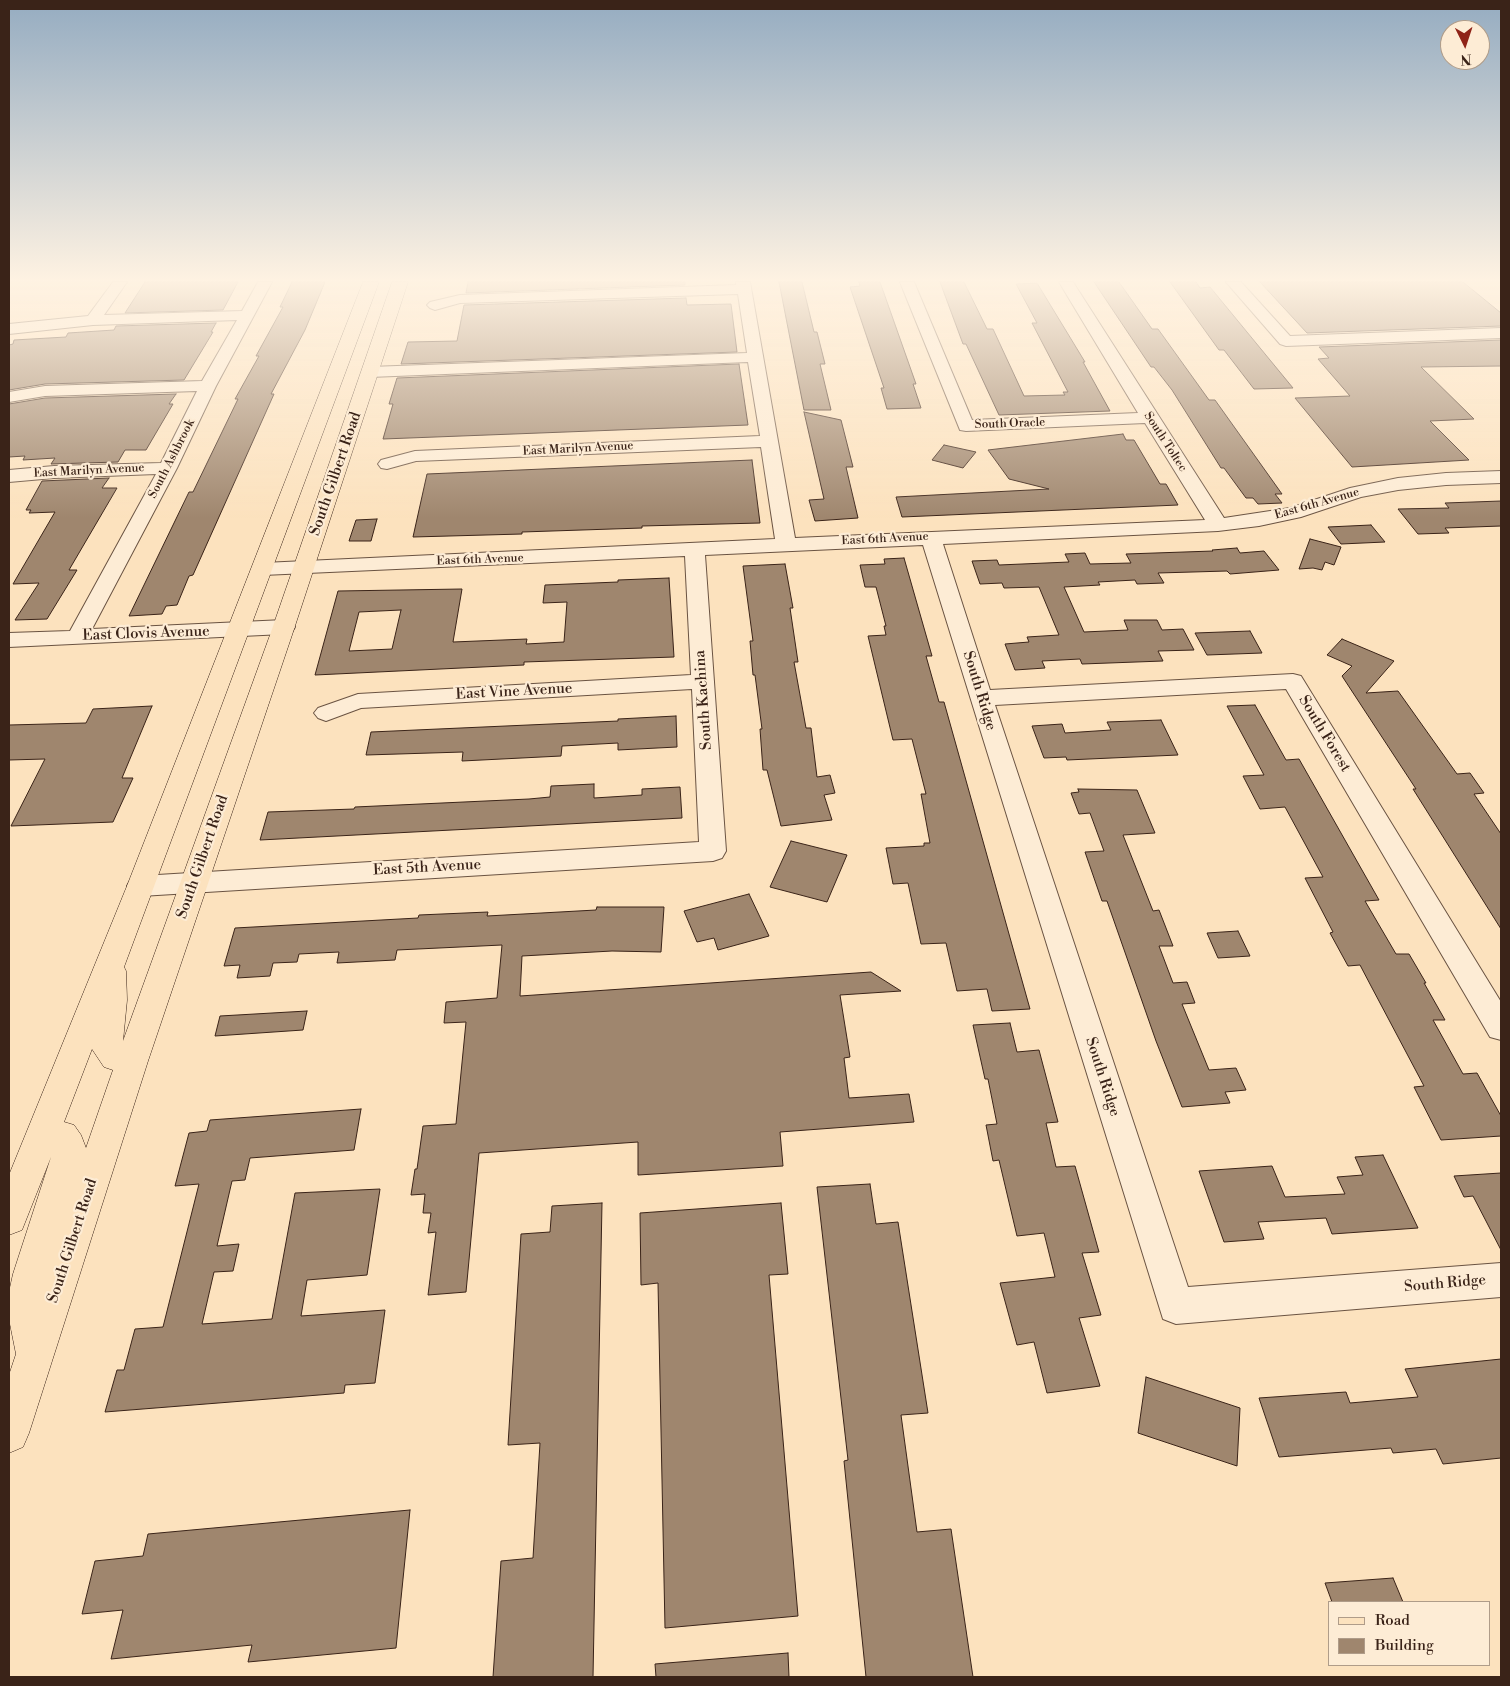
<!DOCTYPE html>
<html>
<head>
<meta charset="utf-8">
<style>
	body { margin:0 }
	#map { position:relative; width:1510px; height:1686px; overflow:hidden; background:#fce2be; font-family:"Libre Bodoni",serif }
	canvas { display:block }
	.frame { position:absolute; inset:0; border:10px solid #3a2318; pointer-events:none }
	.legend { position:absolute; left:1328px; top:1601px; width:162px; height:65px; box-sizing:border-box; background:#fdecd5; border:1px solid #af9c89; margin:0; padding:6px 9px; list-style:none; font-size:15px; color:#3a2318 }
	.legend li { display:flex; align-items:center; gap:10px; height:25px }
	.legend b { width:25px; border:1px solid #af9c89 }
	.north { position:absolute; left:1440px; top:20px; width:50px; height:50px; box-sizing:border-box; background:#fdecd5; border:1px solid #af9c89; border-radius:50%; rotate:176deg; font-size:14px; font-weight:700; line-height:20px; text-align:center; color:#3a2318 }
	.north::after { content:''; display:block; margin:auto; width:18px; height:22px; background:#8f2418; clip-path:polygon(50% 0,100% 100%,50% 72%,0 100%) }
</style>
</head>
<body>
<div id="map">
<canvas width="1510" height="1686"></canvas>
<div class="frame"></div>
<ul class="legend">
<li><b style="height:6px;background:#fce2be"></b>Road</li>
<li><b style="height:14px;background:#9f866e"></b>Building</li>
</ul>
<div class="north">N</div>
</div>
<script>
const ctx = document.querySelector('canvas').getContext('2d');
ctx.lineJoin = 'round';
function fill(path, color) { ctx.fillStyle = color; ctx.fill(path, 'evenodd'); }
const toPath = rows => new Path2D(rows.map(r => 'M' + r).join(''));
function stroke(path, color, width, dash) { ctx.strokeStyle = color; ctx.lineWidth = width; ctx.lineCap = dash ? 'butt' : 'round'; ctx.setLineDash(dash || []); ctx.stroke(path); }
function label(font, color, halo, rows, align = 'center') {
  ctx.font = font + ' "Libre Bodoni",serif'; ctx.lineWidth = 4.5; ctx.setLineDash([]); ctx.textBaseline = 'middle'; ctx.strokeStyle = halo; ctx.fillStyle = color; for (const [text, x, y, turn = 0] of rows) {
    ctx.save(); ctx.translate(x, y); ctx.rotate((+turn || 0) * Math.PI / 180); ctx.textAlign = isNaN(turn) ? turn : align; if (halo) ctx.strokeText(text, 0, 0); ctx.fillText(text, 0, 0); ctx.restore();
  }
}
const building = toPath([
	[145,282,238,282,223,310,125,313,145,282],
	[292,282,325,282,305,330,271,394,274,394,193,575,189,576,177,605,166,606,162,614,129,616,189,492,193,492,238,399,235,399,259,356,256,356,283,307,280,307,292,282],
	[468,282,685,282,685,285,466,293,468,282],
	[779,282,802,282,814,332,817,332,825,364,820,364,831,410,804,410,779,282],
	[859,282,880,282,916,384,913,384,921,408,887,409,881,388,884,388,850,287,860,286,859,282],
	[940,282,964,282,987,329,993,329,1024,396,1065,395,1063,392,1068,392,1032,323,1037,323,1016,284,1037,283,1085,362,1083,362,1110,411,999,415,966,344,963,344,940,282],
	[1094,282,1119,282,1152,329,1158,329,1209,400,1215,400,1282,494,1275,494,1282,503,1258,504,1253,498,1246,498,1224,468,1221,468,1172,390,1154,367,1151,367,1094,282],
	[1170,282,1196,282,1200,288,1210,287,1293,388,1254,389,1224,350,1219,350,1170,282],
	[1260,282,1463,282,1501,313,1501,326,1307,333,1260,282],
	[686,298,687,305,731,304,737,352,401,364,408,342,457,341,464,305,686,298],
	[216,323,211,332,213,332,184,380,45,384,9,390,9,345,13,344,14,340,66,337,68,333,114,330,116,326,216,323],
	[1501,340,1501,366,1421,367,1474,419,1430,421,1469,460,1352,467,1295,398,1350,396,1318,359,1329,358,1319,347,1501,340],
	[739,364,748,425,383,439,393,404,389,404,397,378,739,364],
	[176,394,169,404,173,404,146,450,125,450,118,462,51,464,55,458,23,460,25,456,9,457,9,404,45,398,176,394],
	[804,412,841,420,853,467,846,467,858,518,815,521,809,500,824,499,804,412],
	[1123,434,1126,440,1134,440,1160,484,1166,484,1178,505,902,517,896,497,1049,489,1009,479,988,450,1123,434],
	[944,445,976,452,963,468,932,460,944,445],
	[752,460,760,523,642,526,642,528,522,532,522,534,413,537,427,474,752,460],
	[109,478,102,488,117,488,69,570,77,570,47,619,15,620,39,583,13,584,55,512,29,513,31,510,26,510,42,481,109,478],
	[1501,501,1501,526,1445,528,1449,533,1418,534,1398,509,1449,508,1445,503,1501,501],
	[377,519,371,541,349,541,356,520,377,519],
	[1371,525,1385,542,1341,544,1328,527,1371,525],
	[1310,539,1341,547,1334,565,1325,562,1322,570,1313,568,1299,569,1310,539],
	[1237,548,1240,553,1264,551,1279,570,1230,574,1227,571,1158,573,1164,583,1137,584,1135,580,1098,582,1100,585,1064,587,1084,632,1128,630,1124,620,1157,620,1162,630,1183,629,1194,650,1158,651,1163,661,1082,664,1080,659,1042,661,1045,668,1015,670,1005,644,1029,642,1027,637,1059,635,1039,587,1004,588,1002,583,980,584,972,561,997,560,999,565,1069,562,1065,554,1085,553,1090,564,1131,563,1126,554,1213,551,1212,550,1237,548],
	[904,558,932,656,926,656,939,702,944,702,1030,1009,992,1011,987,989,957,991,946,943,921,944,908,883,893,884,886,848,924,846,924,843,930,843,921,794,926,794,912,739,893,740,868,636,886,635,884,626,886,626,876,587,865,587,860,565,885,564,884,559,904,558],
	[785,564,793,608,790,608,798,662,794,662,806,728,811,728,817,777,830,775,835,793,824,795,832,820,781,826,767,770,763,770,760,729,762,729,755,675,753,675,750,641,753,641,743,566,785,564],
	[669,578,674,657,524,662,524,665,315,675,338,591,462,589,453,642,527,639,526,644,564,642,567,602,543,603,545,585,618,582,618,580,669,578],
	[401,610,392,649,349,651,359,612,401,610],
	[1250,631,1262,653,1207,655,1195,633,1250,631],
	[1342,639,1394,661,1366,693,1398,691,1457,774,1470,773,1484,793,1474,794,1501,834,1501,929,1413,789,1416,789,1342,676,1352,666,1327,655,1342,639],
	[1255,705,1286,760,1299,759,1379,900,1365,901,1396,954,1409,954,1426,983,1424,983,1445,1020,1433,1020,1463,1074,1477,1073,1501,1116,1501,1136,1441,1140,1414,1087,1424,1086,1371,986,1360,965,1348,966,1330,933,1333,932,1305,878,1323,877,1285,807,1260,809,1243,776,1264,775,1227,706,1255,705],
	[152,706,122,778,133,778,113,822,11,826,45,759,9,760,9,725,86,723,93,709,152,706],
	[676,716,677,747,618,750,618,743,562,746,561,756,462,761,463,752,366,755,371,732,618,721,618,719,676,716],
	[1161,720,1178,755,1067,760,1066,757,1044,758,1032,726,1062,724,1065,733,1111,730,1107,722,1161,720],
	[594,784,594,798,642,795,642,789,680,787,682,818,260,840,268,812,354,809,355,807,529,799,550,797,551,786,594,784],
	[1078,789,1137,790,1155,833,1123,835,1153,911,1159,910,1173,946,1159,946,1173,983,1187,982,1195,1003,1182,1004,1209,1070,1236,1068,1246,1090,1225,1092,1230,1103,1182,1107,1156,1041,1107,901,1102,901,1085,852,1104,851,1090,813,1079,814,1071,793,1079,792,1078,789],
	[791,841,847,855,827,902,770,887,791,841],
	[749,894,769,936,718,950,714,938,697,942,684,911,749,894],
	[597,907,664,907,661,952,612,951,522,956,520,996,871,972,901,991,840,995,850,1057,844,1058,849,1098,909,1094,914,1122,780,1132,783,1166,638,1175,638,1142,479,1153,466,1292,428,1295,436,1232,428,1233,431,1213,423,1213,425,1194,411,1195,415,1169,417,1169,423,1126,456,1124,466,1022,444,1023,446,1002,497,998,502,945,397,950,395,960,337,963,339,952,299,954,297,962,273,963,270,976,237,978,240,965,224,966,235,928,418,918,419,915,488,912,487,916,596,910,597,907],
	[1238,931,1250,956,1218,958,1207,933,1238,931],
	[307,1011,303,1030,215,1036,220,1016,307,1011],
	[1010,1023,1017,1052,1039,1050,1058,1122,1046,1123,1056,1167,1075,1166,1099,1252,1082,1253,1101,1315,1079,1318,1100,1386,1047,1393,1034,1342,1017,1345,1000,1283,1055,1277,1044,1233,1017,1236,999,1160,993,1161,986,1125,997,1124,988,1079,985,1079,973,1025,1010,1023],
	[361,1109,354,1150,250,1158,245,1180,232,1181,217,1246,239,1244,233,1271,214,1272,202,1324,272,1319,295,1193,380,1189,367,1275,307,1280,301,1316,385,1310,375,1383,345,1385,344,1393,105,1412,117,1370,124,1370,135,1329,163,1327,199,1184,175,1186,189,1133,207,1131,210,1120,361,1109],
	[1383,1155,1418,1228,1332,1234,1326,1218,1258,1222,1264,1239,1224,1242,1199,1171,1272,1166,1285,1197,1345,1194,1337,1177,1363,1175,1355,1157,1383,1155],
	[1501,1173,1501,1250,1473,1196,1464,1197,1454,1176,1501,1173],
	[870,1184,876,1224,898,1222,928,1413,901,1415,917,1532,951,1529,973,1677,866,1677,844,1461,848,1460,817,1187,870,1184],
	[602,1203,593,1677,493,1677,501,1561,533,1558,540,1443,508,1445,521,1234,550,1232,552,1206,602,1203],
	[781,1203,788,1274,769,1275,798,1616,665,1628,658,1283,641,1285,640,1213,781,1203],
	[1501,1359,1501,1458,1443,1464,1436,1449,1393,1453,1391,1448,1279,1457,1259,1398,1346,1392,1350,1403,1418,1397,1405,1369,1501,1359],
	[1146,1377,1240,1408,1237,1466,1138,1433,1146,1377],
	[410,1510,396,1648,248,1662,252,1645,111,1659,123,1610,82,1614,95,1561,143,1556,148,1534,410,1510],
	[1393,1578,1403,1602,1332,1602,1325,1583,1393,1578],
	[788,1653,789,1677,656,1677,655,1664,788,1653]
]);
const minor = toPath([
	[113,282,127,282,104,315,242,311,258,282,272,282,216,386,177,468,92,629,284,620,292,622,295,627,292,632,284,634,9,647,9,633,70,631,156,474,54,478,9,482,9,470,54,466,161,463,197,391,45,396,9,402,9,392,45,386,202,381,237,320,93,325,9,334,9,324,88,316,113,282],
	[736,282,750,282,795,538,1205,520,1145,423,966,431,960,430,900,282,914,282,972,420,1138,413,1059,282,1073,282,1224,518,1290,508,1350,488,1398,478,1446,473,1501,471,1501,483,1446,485,1398,490,1361,497,1301,517,1259,526,1218,531,943,544,990,690,1293,674,1301,676,1501,1002,1501,1040,1490,1037,1286,689,995,705,1188,1287,1501,1263,1501,1297,1176,1324,1163,1319,923,545,705,555,726,851,722,858,713,861,141,896,131,893,127,886,131,879,141,876,699,842,692,689,361,708,326,721,318,718,314,713,318,708,358,694,691,675,685,556,263,575,256,573,253,569,256,565,263,563,775,539,761,447,416,461,387,469,381,468,378,464,381,460,415,451,760,436,748,362,370,377,364,375,362,372,364,369,370,367,747,353,738,294,460,303,435,310,430,308,427,305,430,302,460,295,736,285,736,282],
	[1226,282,1241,282,1290,336,1501,328,1501,338,1286,346,1280,344,1226,282]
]);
const major = toPath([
	[363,282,379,282,124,967,126,971,127,1000,123,1041,270,635,392,282,408,282,292,635,148,1061,29,1433,23,1447,9,1453,9,1375,16,1354,9,1319,9,1292,13,1274,51,1157,22,1230,9,1235,9,1175,127,886,363,282],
	[92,1049,104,1067,113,1070,86,1148,81,1135,74,1125,64,1122,92,1049]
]);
const farStreetnames = [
	["South Oracle",1010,424,-2],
	["South Toltec",1165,442,57],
	["East Marilyn Avenue",578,449,-3],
	["South Ashbrook",172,459,-63],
	["East Marilyn Avenue",89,471,-3],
	["East 6th Avenue",1317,504,-16],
	["East 6th Avenue",885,539,-3],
	["East 6th Avenue",480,560,-2]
];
const streetNames = [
	["South Gilbert Road",336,474,-71],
	["East Clovis Avenue",146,634,-2],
	["South Ridge",979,691,73],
	["East Vine Avenue",514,692,-3],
	["South Kachina",704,700,-94],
	["South Forest",1324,734,59],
	["South Gilbert Road",203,857,-71],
	["East 5th Avenue",427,868,-3],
	["South Ridge",1102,1077,72],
	["South Gilbert Road",73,1241,-72],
	["South Ridge",1445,1284,-5]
];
fill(building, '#9f866e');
stroke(building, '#3a2318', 1);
stroke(minor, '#6a5342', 2);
stroke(major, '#3a2318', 1);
fill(minor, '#fdecd5');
fill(major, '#fce2be');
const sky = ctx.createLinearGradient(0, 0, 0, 518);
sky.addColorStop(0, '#95acc1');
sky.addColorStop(0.54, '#fef2e2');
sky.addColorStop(1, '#fef2e200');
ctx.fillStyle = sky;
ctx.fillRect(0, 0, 1510, 518);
label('12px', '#3a2318', '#fdecd5', farStreetnames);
label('15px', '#3a2318', '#fdecd5', streetNames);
</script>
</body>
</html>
